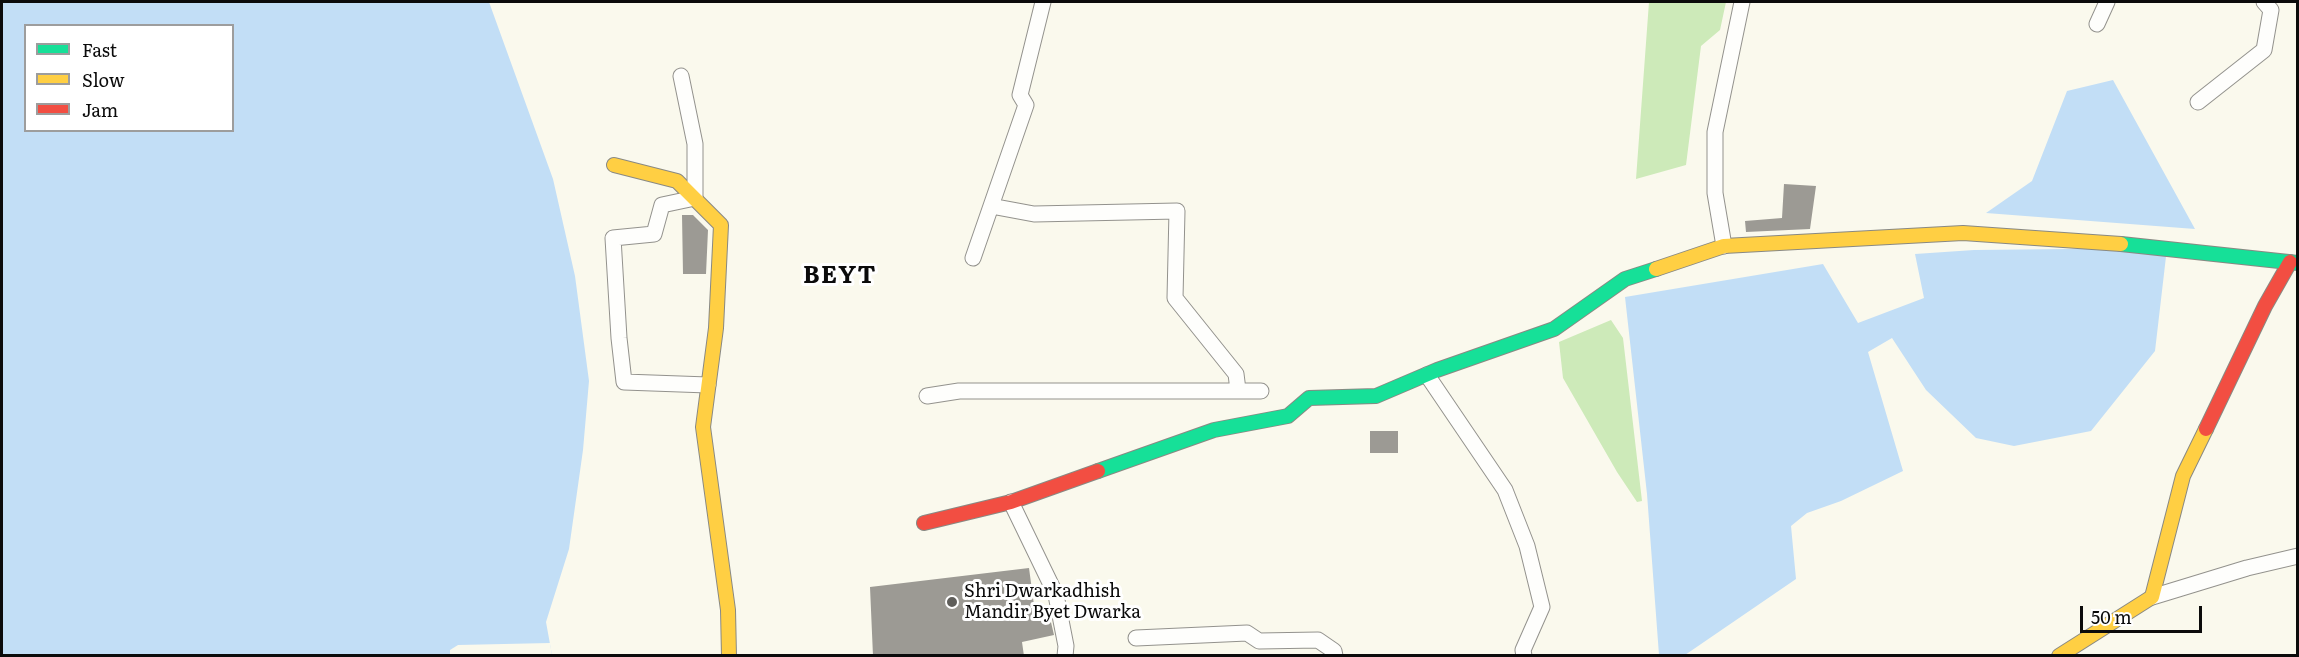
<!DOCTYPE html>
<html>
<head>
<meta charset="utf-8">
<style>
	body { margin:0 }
	#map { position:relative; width:2299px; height:657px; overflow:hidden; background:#faf9ed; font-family:Literata,serif }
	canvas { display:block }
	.frame { position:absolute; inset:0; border:3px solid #0b0b0b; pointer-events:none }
	.legend { position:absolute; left:24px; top:24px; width:210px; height:108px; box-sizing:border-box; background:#fff; border:2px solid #9d9d9d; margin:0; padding:8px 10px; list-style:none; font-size:18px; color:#0b0b0b }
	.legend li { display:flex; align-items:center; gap:12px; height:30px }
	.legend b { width:30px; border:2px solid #9d9d9d }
	.scale { position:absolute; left:2080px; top:606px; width:122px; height:27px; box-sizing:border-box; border:3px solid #0b0b0b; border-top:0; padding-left:8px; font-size:18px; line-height:21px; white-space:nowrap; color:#0b0b0b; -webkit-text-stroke:4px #fff; paint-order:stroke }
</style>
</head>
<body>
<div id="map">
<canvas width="2299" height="657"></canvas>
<div class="frame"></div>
<ul class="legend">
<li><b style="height:8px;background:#16e098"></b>Fast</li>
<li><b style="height:8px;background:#ffcf43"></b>Slow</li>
<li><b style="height:8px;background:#f24e42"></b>Jam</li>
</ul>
<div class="scale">50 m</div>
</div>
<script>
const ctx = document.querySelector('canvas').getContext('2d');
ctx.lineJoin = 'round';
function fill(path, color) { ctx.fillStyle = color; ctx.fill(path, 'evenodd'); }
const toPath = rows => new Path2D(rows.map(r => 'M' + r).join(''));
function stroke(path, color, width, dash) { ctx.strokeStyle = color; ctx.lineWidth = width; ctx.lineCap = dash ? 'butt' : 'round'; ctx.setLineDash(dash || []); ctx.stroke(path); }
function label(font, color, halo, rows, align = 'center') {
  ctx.font = font + ' Literata,serif'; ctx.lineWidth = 6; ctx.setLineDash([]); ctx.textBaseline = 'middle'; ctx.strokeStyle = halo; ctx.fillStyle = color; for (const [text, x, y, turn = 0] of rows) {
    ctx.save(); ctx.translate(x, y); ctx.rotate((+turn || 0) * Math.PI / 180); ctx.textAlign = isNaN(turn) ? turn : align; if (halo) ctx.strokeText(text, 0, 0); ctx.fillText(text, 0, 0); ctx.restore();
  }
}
const forest = toPath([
	[1649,2,1726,2,1720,30,1701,46,1686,165,1636,179],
	[1611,320,1623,338,1642,501,1637,502,1617,472,1563,378,1559,342]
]);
const water = toPath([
	[2,2,489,2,553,179,575,276,589,381,583,450,569,549,546,622,552,655,2,655],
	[26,26,232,26,232,130,26,130],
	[2113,80,2195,229,1986,213,2032,181,2067,91],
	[2167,248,2155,351,2091,431,2014,446,1976,438,1926,390,1892,338,1868,352,1903,471,1841,501,1807,513,1791,526,1796,579,1685,655,1659,655,1647,494,1625,297,1823,264,1858,323,1924,298,1915,254,1974,250]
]);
const pier = toPath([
	[550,643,552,655,450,655,450,650,458,645]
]);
const building = toPath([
	[1784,184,1816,186,1810,229,1746,232,1745,221,1782,218],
	[682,215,693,215,708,230,706,274,683,274],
	[1370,431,1398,431,1398,453,1370,453],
	[1029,568,1036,620,1050,618,1054,635,1022,642,1024,656,873,656,870,587]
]);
const street = toPath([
	[2097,24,2107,2],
	[681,76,695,144,695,198,662,205,654,234,613,238,619,338,624,382,708,385],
	[2198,102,2264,50,2271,10,2264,2],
	[991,206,1034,214,1177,211,1175,298,1236,374,1238,390],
	[1724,246,1715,193,1715,132,1742,2],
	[973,258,1026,105,1020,95,1043,2],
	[1427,375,1505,490,1527,546,1542,607,1523,650,1524,656],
	[927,396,959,391,1261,391],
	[1011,502,1056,595,1066,646,1065,656],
	[2152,597,2247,568,2298,556],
	[1136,638,1247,633,1259,641,1318,640,1334,651,1335,656]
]);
const fast = toPath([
	[2121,244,2298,263],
	[1098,471,1214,430,1288,416,1309,398,1376,396,1437,370,1554,329,1625,279,1656,269]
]);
const slow = toPath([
	[614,165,677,181,721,225,716,328,703,427,728,610,729,656],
	[1656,269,1724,246,1963,233,2121,244],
	[2059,656,2152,597,2183,476,2206,429]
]);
const jam = toPath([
	[2206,429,2265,306,2290,262],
	[924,523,1011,502,1098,471]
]);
const markers = [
	[952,602,6,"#5f5e5a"]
];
const poiNames = [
	["Shri Dwarkadhish",964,592],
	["Mandir Byet Dwarka",964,613]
];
const districtNames = [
	["BEYT",840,276]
];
fill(forest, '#cdeab9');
fill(water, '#c2def6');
fill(pier, '#faf9ed');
fill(building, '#9c9a94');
stroke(street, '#93928d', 17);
stroke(fast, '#898983', 16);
stroke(slow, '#898983', 16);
stroke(jam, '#898983', 16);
stroke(street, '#fefefc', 15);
stroke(fast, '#16e098', 14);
stroke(slow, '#ffcf43', 14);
stroke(jam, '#f24e42', 14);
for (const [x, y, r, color] of markers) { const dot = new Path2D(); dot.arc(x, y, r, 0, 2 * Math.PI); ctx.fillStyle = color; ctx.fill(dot); stroke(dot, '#fff', 2); }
label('18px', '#0b0b0b', '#fff', poiNames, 'left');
ctx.letterSpacing = '1.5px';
label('bold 24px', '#0b0b0b', '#fff', districtNames);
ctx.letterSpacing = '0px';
</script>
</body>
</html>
